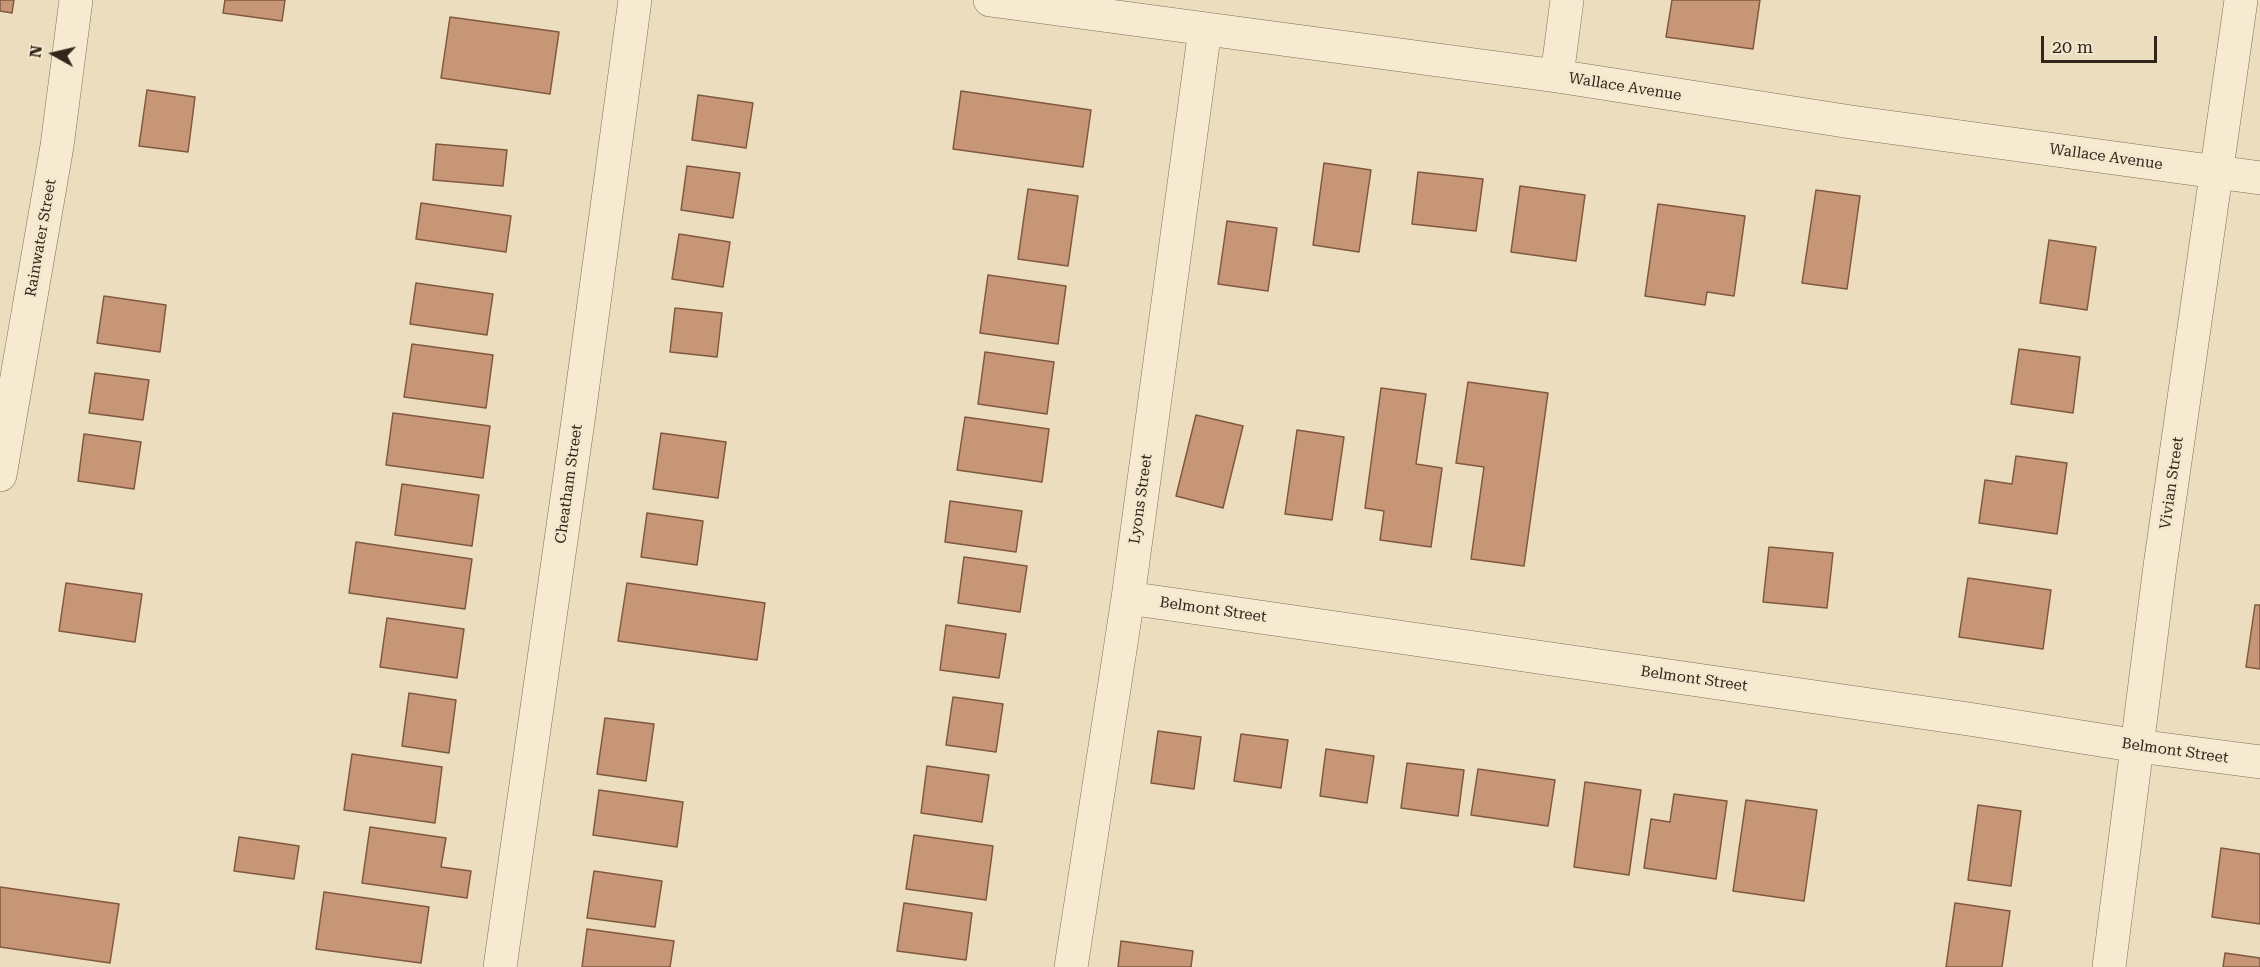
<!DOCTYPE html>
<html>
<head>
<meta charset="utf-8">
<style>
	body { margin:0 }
	#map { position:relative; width:2260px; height:967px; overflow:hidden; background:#ebddbe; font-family:"Roboto Serif",serif }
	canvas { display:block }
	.north { position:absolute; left:24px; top:24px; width:60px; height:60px; -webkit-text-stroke:4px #f3e7cd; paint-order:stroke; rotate:278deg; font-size:16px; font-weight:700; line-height:24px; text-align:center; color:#32261c }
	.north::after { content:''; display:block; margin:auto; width:21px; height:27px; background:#32261c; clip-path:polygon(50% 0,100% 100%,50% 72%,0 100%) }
	.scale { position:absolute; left:2041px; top:36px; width:116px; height:27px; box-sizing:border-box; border:3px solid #32261c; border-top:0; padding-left:8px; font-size:18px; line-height:21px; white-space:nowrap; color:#32261c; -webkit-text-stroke:4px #f3e7cd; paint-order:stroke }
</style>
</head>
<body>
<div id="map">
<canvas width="2260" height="967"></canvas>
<div class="north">N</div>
<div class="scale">20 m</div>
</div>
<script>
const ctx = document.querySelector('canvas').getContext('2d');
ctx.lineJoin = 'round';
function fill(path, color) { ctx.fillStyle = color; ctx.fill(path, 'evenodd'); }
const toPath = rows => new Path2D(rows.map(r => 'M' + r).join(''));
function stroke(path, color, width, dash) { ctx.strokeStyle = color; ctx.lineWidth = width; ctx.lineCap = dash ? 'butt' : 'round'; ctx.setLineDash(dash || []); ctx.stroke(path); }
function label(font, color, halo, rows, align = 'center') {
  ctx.font = font + ' "Roboto Serif",serif'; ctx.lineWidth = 5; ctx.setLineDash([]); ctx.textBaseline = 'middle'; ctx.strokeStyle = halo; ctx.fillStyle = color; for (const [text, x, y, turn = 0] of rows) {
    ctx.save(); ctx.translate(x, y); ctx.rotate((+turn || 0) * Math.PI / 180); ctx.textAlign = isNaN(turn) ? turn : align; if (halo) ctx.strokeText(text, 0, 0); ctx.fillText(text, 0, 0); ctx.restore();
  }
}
const building = toPath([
	[0,0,14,0,12,13,0,11,0,0],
	[225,0,285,0,282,21,223,13,225,0],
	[1672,0,1760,0,1753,49,1666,37,1672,0],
	[450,17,559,32,550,94,441,78,450,17],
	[147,90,195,97,188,152,139,146,147,90],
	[961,91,1091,110,1083,167,953,149,961,91],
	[698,95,753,103,746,148,692,140,698,95],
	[436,144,507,150,503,186,433,180,436,144],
	[1324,163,1371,170,1359,252,1313,245,1324,163],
	[687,166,740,173,733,218,681,210,687,166],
	[1418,172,1483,179,1476,231,1412,224,1418,172],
	[1520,186,1585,195,1576,261,1511,252,1520,186],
	[1028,189,1078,196,1068,266,1018,259,1028,189],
	[1816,190,1860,196,1847,289,1802,283,1816,190],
	[421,203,511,216,506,252,416,239,421,203],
	[1658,204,1745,216,1734,296,1707,292,1705,305,1645,296,1658,204],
	[1227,221,1277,228,1268,291,1218,284,1227,221],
	[679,234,730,242,723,287,672,279,679,234],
	[2049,240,2096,247,2087,310,2040,303,2049,240],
	[988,275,1066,286,1058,344,980,333,988,275],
	[416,283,493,294,487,335,410,324,416,283],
	[104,296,166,305,160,352,97,343,104,296],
	[675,308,722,313,717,357,670,352,675,308],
	[412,344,493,355,486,408,404,397,412,344],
	[2019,349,2080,357,2073,413,2011,404,2019,349],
	[985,352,1054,362,1047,414,978,404,985,352],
	[95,373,149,380,143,420,89,413,95,373],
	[1468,382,1548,393,1524,566,1471,559,1484,467,1456,463,1468,382],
	[1381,388,1426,394,1416,464,1442,468,1431,547,1380,540,1384,511,1365,508,1381,388],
	[393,413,490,426,483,478,386,465,393,413],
	[1196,415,1243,426,1223,508,1176,496,1196,415],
	[965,417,1049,429,1042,482,957,470,965,417],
	[1297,430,1344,437,1332,520,1285,514,1297,430],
	[661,433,726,442,718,498,653,489,661,433],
	[84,434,141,442,134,489,78,481,84,434],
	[2016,456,2067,463,2057,534,1979,523,1985,480,2012,484,2016,456],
	[402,484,479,495,472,546,395,535,402,484],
	[950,501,1022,511,1016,552,945,542,950,501],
	[647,513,703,521,697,565,641,557,647,513],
	[356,542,472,559,465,609,349,593,356,542],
	[1769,547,1833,553,1827,608,1763,602,1769,547],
	[964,557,1027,566,1020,612,958,603,964,557],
	[1968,578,2051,590,2043,649,1959,637,1968,578],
	[66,583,142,594,135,642,59,631,66,583],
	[627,583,765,603,757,660,618,641,627,583],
	[2255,605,2260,605,2260,669,2246,667,2255,605],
	[387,618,464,629,457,678,380,667,387,618],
	[946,625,1006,634,999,678,940,670,946,625],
	[409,693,456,700,449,753,402,746,409,693],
	[953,697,1003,704,996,752,946,745,953,697],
	[605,718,654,724,646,781,597,774,605,718],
	[1158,731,1201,737,1194,789,1151,783,1158,731],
	[1241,734,1288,740,1281,788,1234,781,1241,734],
	[1326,749,1374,756,1367,803,1320,796,1326,749],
	[352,754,442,767,435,823,344,810,352,754],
	[1407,763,1464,770,1458,816,1401,808,1407,763],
	[927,766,989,775,982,822,921,813,927,766],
	[1478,769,1555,780,1548,826,1471,815,1478,769],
	[1585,782,1641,790,1629,875,1574,867,1585,782],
	[599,790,683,802,677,847,593,835,599,790],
	[1674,794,1727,801,1716,879,1644,868,1651,819,1670,822,1674,794],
	[1746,800,1817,810,1804,901,1733,891,1746,800],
	[1978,805,2021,811,2011,886,1968,880,1978,805],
	[370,827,446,838,441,867,471,871,467,898,362,883,370,827],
	[914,835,993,846,986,900,906,889,914,835],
	[239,837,299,846,294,879,234,871,239,837],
	[2221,848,2260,854,2260,924,2212,917,2221,848],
	[594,871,662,881,655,927,587,918,594,871],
	[0,887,119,904,110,963,0,947,0,887],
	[324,892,429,907,421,963,316,949,324,892],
	[904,903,972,913,966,960,897,951,904,903],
	[1955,903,2010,911,2002,967,1946,967,1955,903],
	[587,929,674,941,670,967,582,967,587,929],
	[1121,941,1193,951,1191,967,1118,967,1121,941],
	[2225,953,2260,958,2260,967,2223,967,2225,953]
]);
const street = toPath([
	[990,0,1557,76,1851,122,2260,178],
	[1557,76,1567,0],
	[0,475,57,146,76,0],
	[1128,598,1975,720,2138,746,2260,762],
	[500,967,579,414,635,0],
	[1071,967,1128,598,1205,29],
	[2109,967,2160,566,2241,0]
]);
const streetNames = [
	["Wallace Avenue",1625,87,9],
	["Wallace Avenue",2106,157,8],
	["Rainwater Street",41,238,-80],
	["Vivian Street",2172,483,-82],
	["Cheatham Street",569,484,-82],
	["Lyons Street",1141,499,-82],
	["Belmont Street",1213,610,8],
	["Belmont Street",1694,679,8],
	["Belmont Street",2175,751,8]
];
fill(building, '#c79676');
stroke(building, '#80583f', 1.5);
stroke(street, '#826e58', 34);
stroke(street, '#f6ead1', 33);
label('15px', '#32261c', '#f3e7cd', streetNames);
</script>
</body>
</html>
